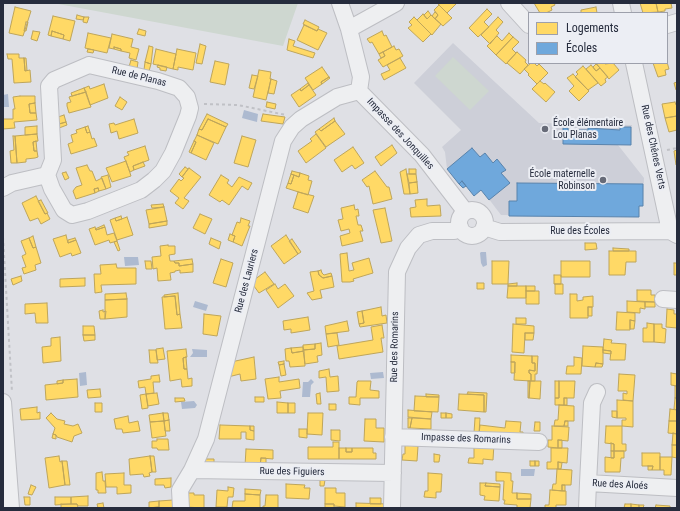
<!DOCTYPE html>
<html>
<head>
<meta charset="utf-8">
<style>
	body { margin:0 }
	#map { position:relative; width:680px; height:511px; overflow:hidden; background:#dfe0e5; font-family:"Roboto Condensed",sans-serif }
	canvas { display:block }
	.frame { position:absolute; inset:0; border:4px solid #262c3d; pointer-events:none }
	.legend { position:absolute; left:528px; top:12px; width:140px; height:52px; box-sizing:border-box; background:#eceef4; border:1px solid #9da0ab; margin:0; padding:5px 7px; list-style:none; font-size:12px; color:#262c3d }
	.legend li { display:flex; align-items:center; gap:8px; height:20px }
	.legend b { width:20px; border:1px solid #9da0ab }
</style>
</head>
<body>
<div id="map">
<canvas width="680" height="511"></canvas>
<div class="frame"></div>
<ul class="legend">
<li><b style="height:11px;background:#ffd966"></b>Logements</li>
<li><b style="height:11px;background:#6fa8dc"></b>Écoles</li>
</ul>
</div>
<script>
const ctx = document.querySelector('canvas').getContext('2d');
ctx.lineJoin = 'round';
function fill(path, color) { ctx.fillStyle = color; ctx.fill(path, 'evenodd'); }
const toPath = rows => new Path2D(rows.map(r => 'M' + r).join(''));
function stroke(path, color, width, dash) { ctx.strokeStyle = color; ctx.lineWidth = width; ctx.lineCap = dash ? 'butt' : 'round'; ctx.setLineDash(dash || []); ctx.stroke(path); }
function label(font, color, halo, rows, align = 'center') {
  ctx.font = font + ' "Roboto Condensed",sans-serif'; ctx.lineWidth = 4; ctx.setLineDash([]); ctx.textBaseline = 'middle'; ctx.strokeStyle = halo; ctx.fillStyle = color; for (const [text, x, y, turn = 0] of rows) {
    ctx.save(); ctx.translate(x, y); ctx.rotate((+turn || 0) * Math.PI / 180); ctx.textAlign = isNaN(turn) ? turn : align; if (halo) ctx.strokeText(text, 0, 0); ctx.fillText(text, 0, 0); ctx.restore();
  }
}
const built = toPath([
	[453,43,539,123,632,125,631,145,618,145,644,178,643,206,639,207,639,217,501,215,482,190,474,196,466,186,463,188,447,169,445,152,442,147,461,130,414,83]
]);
const green = toPath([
	[53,3,298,3,283,46],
	[453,57,489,91,470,110,435,76]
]);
const water = toPath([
	[8,94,9,107,3,107,3,95],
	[244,110,258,114,257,122,242,118],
	[481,252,486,252,487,265,483,267,481,263,480,253],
	[124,257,138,257,139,265,125,266],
	[195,301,208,305,206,311,193,307],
	[192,349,207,350,207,357,190,357,193,353],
	[86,372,87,385,80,386,79,373],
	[383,372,384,378,371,379,370,373],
	[311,379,314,382,311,385,310,397,302,397,303,382,308,382],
	[194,401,197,405,195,408,182,409,181,402],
	[521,469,535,469,534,476,521,476]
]);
const homes = toPath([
	[437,3,455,3,456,4,447,13,437,3],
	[534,3,554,3,555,5,551,7,552,10,546,13,540,13,534,3],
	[640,3,656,3,658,12,643,13,640,3],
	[656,3,671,3,672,8,665,9,665,11,658,12,656,3],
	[439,5,452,18,443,26,435,19,438,15,434,10,439,5],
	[15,7,31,11,23,36,9,33,15,7],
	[596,7,597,13,581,13,581,10,596,7],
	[487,9,492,14,484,22,489,27,478,37,469,28,487,9],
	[428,11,431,15,427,19,424,15,428,11],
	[435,12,438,15,435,19,432,16,435,12],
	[423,14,427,19,431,15,441,24,432,35,417,20,423,14],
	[77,15,84,17,83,20,76,19,77,15],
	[53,16,75,21,70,41,63,39,64,35,52,31,51,36,48,35,53,16],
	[84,17,89,17,87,23,83,22,84,17],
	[414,17,431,34,423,42,408,28,412,25,409,22,414,17],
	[498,17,503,22,496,30,499,33,490,44,481,35,498,17],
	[305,20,319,27,317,31,303,24,305,20],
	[26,22,28,22,26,31,24,31,26,22],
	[304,25,317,31,318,29,327,33,318,50,297,40,304,25],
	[139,29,146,31,145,36,137,34,139,29],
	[33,31,40,32,37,41,31,39,33,31],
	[52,31,64,35,63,39,51,36,52,31],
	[382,31,384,36,386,35,392,47,379,54,372,42,370,43,367,39,382,31],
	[88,33,111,38,107,53,85,48,88,33],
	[509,33,513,37,496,55,487,46,497,36,502,41,509,33],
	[112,34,133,39,131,47,139,49,136,60,129,58,130,53,121,51,121,49,114,47,114,49,109,48,112,34],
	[513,37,519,42,512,49,516,53,506,64,496,55,513,37],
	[289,39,295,41,293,46,315,53,313,58,287,50,289,39],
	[200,44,206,46,202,64,196,63,200,44],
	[149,46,153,47,151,64,145,62,149,46],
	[394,46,396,50,399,49,403,56,383,67,378,60,385,56,383,52,394,46],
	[114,47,121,49,121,51,114,49,114,47],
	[88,49,94,50,93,53,87,52,88,49],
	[156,49,176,54,173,69,153,64,156,49],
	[177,49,196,53,193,70,178,67,178,70,173,69,177,49],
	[383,52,385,56,381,58,379,54,383,52],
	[517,52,526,60,525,62,528,65,520,74,507,63,517,52],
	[7,54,19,54,19,58,24,58,25,71,30,70,31,82,14,83,12,59,8,59,7,54],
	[24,58,26,58,27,70,25,71,24,58],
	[400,58,406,68,384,80,381,74,390,70,387,65,400,58],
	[131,60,138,62,137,69,129,67,131,60],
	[215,61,229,64,225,85,210,82,215,61],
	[145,62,151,64,149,71,144,70,145,62],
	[667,62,669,69,665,70,666,75,658,77,653,63,667,62],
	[531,63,534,63,537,66,539,64,548,73,537,84,528,75,529,74,524,69,531,63],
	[596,63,604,63,605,64,613,63,619,70,609,79,596,63],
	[596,64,600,68,596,71,593,67,596,64],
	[158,65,167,67,166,71,160,70,160,68,157,67,158,65],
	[591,65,596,71,600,68,608,77,605,79,606,82,601,86,586,69,591,65],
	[583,66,598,83,588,90,575,77,578,74,576,72,583,66],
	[322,67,329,77,321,82,322,84,313,90,305,78,322,67],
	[259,70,271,72,270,79,271,79,266,100,253,97,259,70],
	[573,74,589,91,579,101,569,91,574,86,567,78,573,74],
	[252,75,258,76,254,89,249,88,252,75],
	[329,77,330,78,322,84,321,82,329,77],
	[271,79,277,81,274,94,268,93,271,79],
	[540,81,544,84,545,83,555,92,546,102,532,89,540,81],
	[677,82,677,90,676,90,674,83,677,82],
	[308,83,309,85,301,91,300,89,308,83],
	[104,84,108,98,90,105,84,88,89,86,90,89,104,84],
	[309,85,316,95,299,107,291,95,300,89,301,91,309,85],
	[84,88,86,92,72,96,71,93,84,88],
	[86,92,91,107,69,113,67,106,67,103,71,102,69,97,86,92],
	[20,96,35,96,35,103,29,104,30,113,36,113,37,120,14,122,15,128,3,129,3,119,13,119,13,109,15,109,13,97,20,96],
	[120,97,127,102,122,110,115,106,120,97],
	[267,102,276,104,275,109,266,107,267,102],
	[675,102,676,105,677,105,677,116,665,118,662,104,675,102],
	[35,103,36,113,30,113,29,104,35,103],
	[207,114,228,124,226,127,208,119,202,130,199,129,207,114],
	[263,114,285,117,283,124,261,121,263,114],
	[64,115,66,122,59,124,58,117,64,115],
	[677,116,677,130,669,132,665,118,677,116],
	[334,118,335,121,321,131,319,129,334,118],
	[134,119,138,133,119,139,117,131,111,133,109,124,114,123,115,125,134,119],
	[208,119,226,127,218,144,197,135,199,129,202,130,208,119],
	[335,121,345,134,326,147,315,132,319,129,321,131,335,121],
	[66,122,67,125,59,128,59,124,66,122],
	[37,126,37,134,25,135,25,127,37,126],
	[88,126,90,132,87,133,85,127,88,126],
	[85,127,87,133,90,132,92,139,94,138,97,146,71,154,68,144,73,142,71,135,77,133,76,130,85,127],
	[37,134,38,141,33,142,34,151,37,151,38,157,35,158,26,159,26,162,17,163,15,136,37,134],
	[316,134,326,148,306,163,298,151,312,141,310,139,316,134],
	[197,135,214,143,206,160,191,153,196,142,194,141,197,135],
	[13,136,15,136,17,163,11,163,10,151,14,150,13,136],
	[242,136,256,140,248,167,234,163,242,136],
	[36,141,37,151,34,151,33,142,36,141],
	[194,141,196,142,191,153,189,152,194,141],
	[392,145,397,153,381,166,375,157,392,145],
	[145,146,149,160,133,166,134,170,130,172,124,157,129,155,127,152,145,146],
	[353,147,364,163,355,169,352,165,342,172,334,160,353,147],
	[677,150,677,165,676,165,674,151,677,150],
	[126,161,131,176,112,182,106,168,126,161],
	[143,162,145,166,134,170,133,166,143,162],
	[87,165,90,171,92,171,96,181,102,178,106,189,99,191,98,188,94,189,95,193,76,199,73,191,76,187,82,185,76,168,87,165],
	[185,167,188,169,182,177,179,174,185,167],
	[189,168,201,177,184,198,189,201,183,209,175,203,179,198,170,191,179,179,181,181,184,178,182,177,189,168],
	[406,169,410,194,404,194,400,172,406,169],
	[409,169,416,169,416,174,409,174,409,169],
	[292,171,300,173,299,177,291,174,292,171],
	[375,171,387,187,389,187,392,199,373,204,369,186,367,187,362,180,375,171],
	[66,172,69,178,65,180,62,173,66,172],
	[300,173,309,176,308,180,312,181,308,195,286,188,288,183,291,184,294,175,299,177,300,173],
	[291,174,294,175,291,184,288,183,291,174],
	[407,174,416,174,417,182,409,183,407,174],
	[108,175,111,187,106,189,101,177,108,175],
	[221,175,229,180,227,183,232,187,239,177,252,183,248,190,242,186,229,205,222,200,220,202,209,195,221,175],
	[417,182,418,193,410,194,409,183,417,182],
	[98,188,99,191,95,193,94,189,98,188],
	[298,192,314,196,308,213,293,208,298,192],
	[36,196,45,214,47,213,50,219,41,224,38,218,30,221,22,203,36,196],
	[427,199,427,206,440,205,441,216,411,217,410,208,416,207,415,200,427,199],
	[41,200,48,213,45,214,38,201,41,200],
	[163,204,164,207,152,208,151,205,163,204],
	[354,205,355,210,358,209,359,216,356,216,358,225,361,225,363,231,360,231,363,241,342,246,340,236,350,233,349,229,341,231,338,220,343,219,341,208,354,205],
	[164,207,167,221,149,224,146,210,164,207],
	[385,208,392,241,381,243,373,210,385,208],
	[200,214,212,219,205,234,193,228,200,214],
	[121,216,122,219,116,221,115,218,121,216],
	[127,217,133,235,117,240,110,220,115,218,116,221,127,217],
	[241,218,250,221,248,226,250,226,242,246,233,242,235,236,232,235,237,222,240,223,241,218],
	[167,221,167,225,149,228,149,224,167,221],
	[104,225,105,227,96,230,95,229,104,225],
	[95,227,96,230,105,227,107,235,114,233,117,241,110,243,109,240,95,245,89,229,95,227],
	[230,234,235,236,233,242,228,240,230,234],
	[66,235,68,243,76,240,81,253,72,256,71,253,60,257,53,239,66,235],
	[286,235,298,254,284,264,271,246,286,235],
	[33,236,36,247,33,248,29,238,33,236],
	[29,238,33,248,36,247,41,263,35,265,36,270,24,274,22,268,26,267,22,256,26,254,21,241,29,238],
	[75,238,76,240,68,243,68,240,75,238],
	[211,238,221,242,219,249,209,244,211,238],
	[292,239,301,252,298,254,289,241,292,239],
	[117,241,120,250,118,251,114,242,117,241],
	[585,243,596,243,597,249,585,250,585,243],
	[168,245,168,246,175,246,175,254,169,255,170,261,174,261,175,263,179,263,179,266,193,264,193,272,180,273,180,270,175,271,175,272,170,273,171,280,158,281,157,268,153,269,152,257,161,256,160,246,168,245],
	[613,248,629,249,629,251,613,251,613,248],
	[609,251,636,251,636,262,626,262,625,275,609,275,609,251],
	[347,253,349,271,354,270,352,263,369,258,373,273,353,279,354,281,350,282,342,282,340,254,347,253],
	[192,259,193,264,179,266,179,263,175,263,174,261,192,259],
	[221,259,233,263,226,287,213,283,221,259],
	[145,261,151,261,152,269,146,269,145,261],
	[492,261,509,261,508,284,492,284,492,261],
	[561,261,590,261,590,277,561,277,561,261],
	[674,263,677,263,677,275,674,275,674,263],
	[116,264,117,268,136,268,136,284,101,285,102,292,95,293,94,274,101,274,100,265,116,264],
	[321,270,322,273,324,275,331,273,332,276,323,278,319,275,318,271,321,270],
	[318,271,319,275,323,278,332,276,334,287,320,290,322,298,312,300,307,293,314,291,310,272,318,271],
	[265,272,274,284,259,293,251,282,265,272],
	[554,275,561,275,561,284,554,284,554,275],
	[21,276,22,281,13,285,11,279,21,276],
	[85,278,85,286,60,287,60,279,85,278],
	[477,283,484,283,484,289,477,289,477,283],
	[517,283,517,286,508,286,508,284,517,283],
	[275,284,278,289,285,284,294,296,278,308,266,290,275,284],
	[555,284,563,284,563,294,555,294,555,284],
	[508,286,526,286,526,298,507,298,508,286],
	[526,286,535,286,535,291,526,291,526,286],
	[637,290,651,290,651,295,655,295,655,302,637,301,637,290],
	[526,291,539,291,539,304,526,304,526,291],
	[126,293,127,299,105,300,105,294,126,293],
	[178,293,180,314,177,315,175,296,164,297,164,295,178,293],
	[570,294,577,294,577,301,583,300,583,297,593,296,593,307,588,307,588,318,570,318,570,294],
	[175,296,177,315,180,314,182,328,165,329,162,297,175,296],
	[127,299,127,317,105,319,105,300,127,299],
	[627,301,645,302,645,309,640,308,640,313,627,312,627,301],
	[645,302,655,302,655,307,645,307,645,302],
	[47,303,48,323,36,323,35,313,25,314,25,304,47,303],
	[381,307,382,316,386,315,387,323,360,327,359,324,364,323,362,311,381,307],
	[588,307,592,307,592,316,588,316,588,307],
	[667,309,674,310,674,314,677,314,677,328,666,327,667,309],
	[103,310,103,312,106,311,105,319,100,319,99,311,103,310],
	[362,311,364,323,359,324,357,312,362,311],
	[617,312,635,313,635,321,630,320,630,330,616,330,617,312],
	[204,314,221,316,217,336,203,334,204,314],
	[308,317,310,330,291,333,291,329,284,330,283,321,308,317],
	[516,318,526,318,526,324,516,324,516,318],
	[630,320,635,321,634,329,630,329,630,320],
	[347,321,349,331,326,334,325,326,347,321],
	[647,323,654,324,654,342,643,342,643,328,647,328,647,323],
	[513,324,534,326,534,333,525,333,524,353,512,352,513,324],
	[654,324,662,324,662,328,666,329,665,343,654,342,654,324],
	[382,325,384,338,381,338,383,352,339,359,337,346,373,340,371,327,382,325],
	[83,326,94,326,95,335,83,335,83,326],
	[337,333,339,345,328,347,326,334,337,333],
	[525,333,534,333,533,340,525,340,525,333],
	[83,335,95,335,95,340,84,341,83,335],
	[60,337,61,361,43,363,42,347,51,346,51,338,60,337],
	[604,339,612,340,611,343,626,344,625,360,610,360,611,351,603,350,604,339],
	[321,343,322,355,317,356,318,362,305,364,303,350,315,349,315,344,321,343],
	[315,344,315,349,303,350,303,345,315,344],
	[583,346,603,347,603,364,596,363,595,367,582,366,583,346],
	[303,347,304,351,292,353,291,348,303,347],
	[163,348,165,359,157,360,156,349,163,348],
	[291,348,292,353,304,351,305,366,290,367,289,361,286,361,285,349,291,348],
	[186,349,187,357,183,358,184,369,187,369,188,379,192,378,192,386,182,387,181,379,170,381,167,351,186,349],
	[149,350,156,350,158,363,150,363,149,350],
	[603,350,611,351,611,354,603,353,603,350],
	[511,355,532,356,532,363,535,363,535,371,529,370,529,373,531,374,531,381,514,380,515,362,511,362,511,355],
	[532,356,538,356,537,374,535,374,535,381,531,381,531,374,529,373,529,370,535,371,535,363,532,363,532,356],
	[186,357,187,369,184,369,183,358,186,357],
	[254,357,256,379,241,381,240,374,228,377,231,362,254,357],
	[574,357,582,358,581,374,566,374,567,366,574,366,574,357],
	[284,361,284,364,279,365,278,362,284,361],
	[511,362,515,362,515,373,511,373,511,362],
	[596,363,603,364,602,367,595,367,596,363],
	[284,364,286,375,281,376,279,365,284,364],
	[329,369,330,377,338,376,339,391,327,392,326,377,319,378,319,371,329,369],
	[671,373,677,374,677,386,671,385,671,373],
	[619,374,635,375,633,401,623,400,623,393,627,394,627,391,618,391,619,374],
	[159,375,160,382,153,382,154,393,146,394,145,387,139,388,138,381,151,379,151,376,159,375],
	[279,377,279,382,299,379,300,388,280,391,281,398,268,399,265,379,279,377],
	[77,379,78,397,46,400,45,385,63,383,63,380,77,379],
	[63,380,63,383,57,384,57,381,63,380],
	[358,381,371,381,370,390,379,391,379,398,360,398,360,405,349,404,349,397,356,397,357,382,358,381],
	[528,381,530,381,529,398,528,398,528,381],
	[530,381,541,381,540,399,529,398,530,381],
	[555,381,559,381,559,398,555,398,555,381],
	[559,381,575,381,574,398,564,398,564,405,555,405,555,398,559,398,559,381],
	[675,386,677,386,677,398,675,398,675,386],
	[100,389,101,397,88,398,87,390,100,389],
	[468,392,487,393,486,412,484,412,484,395,467,394,468,392],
	[157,393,159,404,148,406,146,394,157,393],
	[320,393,321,404,317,404,316,394,320,393],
	[146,394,148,408,142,409,140,395,146,394],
	[426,394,439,395,439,397,426,397,426,394],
	[459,394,484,395,484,412,458,410,459,394],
	[415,396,439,397,438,412,414,411,415,396],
	[255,397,264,397,264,402,255,402,255,397],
	[175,398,184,398,185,401,175,402,175,398],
	[564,398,567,398,567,405,564,405,564,398],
	[675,398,677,398,677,410,674,409,675,398],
	[617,400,633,401,633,427,622,426,622,420,626,420,626,418,617,418,617,400],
	[277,402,288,403,288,413,277,413,277,402],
	[95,403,102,403,102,412,95,412,95,403],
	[288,403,295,403,295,413,288,413,288,403],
	[329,404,336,404,336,410,329,410,329,404],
	[559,405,574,406,574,421,565,421,564,426,554,426,555,420,558,420,559,405],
	[37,407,37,413,40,412,40,419,21,420,20,409,37,407],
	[670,409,677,410,677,421,669,421,670,409],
	[408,410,432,412,431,419,408,417,408,410],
	[612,411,617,411,617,418,612,417,612,411],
	[51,413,57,419,65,421,64,424,73,426,78,424,82,433,74,436,72,442,57,437,56,435,53,434,55,428,46,418,51,413],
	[163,413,168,413,169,420,164,421,163,413],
	[163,413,164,421,150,422,149,415,163,413],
	[308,413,323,413,322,435,307,434,308,413],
	[441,413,446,413,446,418,441,418,441,413],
	[446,413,452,414,452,418,446,418,446,413],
	[128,416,129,423,138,421,140,431,123,433,122,429,116,429,114,419,128,416],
	[408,418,412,418,410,428,408,428,408,418],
	[412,418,431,419,431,429,410,428,412,418],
	[475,418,480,418,479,434,474,433,475,418],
	[365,419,376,419,376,428,384,428,384,442,364,441,365,419],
	[169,420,170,431,165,431,164,421,169,420],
	[164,421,166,436,152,438,150,422,164,421],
	[506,421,521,422,520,432,523,432,523,439,479,434,480,425,505,428,506,421],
	[565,421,568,421,568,426,564,426,565,421],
	[669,421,677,421,677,434,668,433,669,421],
	[535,422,540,422,540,431,534,431,535,422],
	[220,425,250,426,250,430,254,431,254,440,246,439,246,432,241,432,241,439,219,439,220,425],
	[250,426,254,426,254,431,250,430,250,426],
	[552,426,569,427,568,441,558,440,558,448,548,447,548,440,552,440,552,426],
	[606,426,622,426,622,444,626,444,626,451,614,451,614,444,605,443,606,426],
	[299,429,307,429,307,438,299,437,299,429],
	[331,430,340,430,340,441,331,440,331,430],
	[673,433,677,434,677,445,672,445,673,433],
	[53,434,56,435,56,439,52,438,53,434],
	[157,439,168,439,169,450,158,450,157,448,152,448,152,441,157,441,157,439],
	[558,440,562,440,562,448,558,448,558,440],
	[333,442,339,442,339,459,308,459,308,447,333,447,333,442],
	[611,443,614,444,614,451,611,451,611,443],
	[494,444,493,460,483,459,483,464,468,463,469,458,474,458,474,447,494,444],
	[405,445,418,446,417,461,402,460,403,454,405,454,405,445],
	[672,445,677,445,677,458,672,457,672,445],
	[339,448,346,448,346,452,352,452,352,448,373,448,373,453,376,453,376,459,339,459,339,448],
	[346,448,352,448,352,452,346,452,346,448],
	[551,448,568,448,567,463,558,462,558,469,547,469,547,462,551,462,551,448],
	[246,449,273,450,273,459,261,458,260,466,245,466,246,449],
	[611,451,614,451,614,458,611,458,611,451],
	[614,451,624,451,624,458,621,458,620,472,605,472,605,457,614,458,614,451],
	[642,453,660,453,660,470,652,470,653,466,642,466,642,453],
	[434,454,440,455,439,462,434,462,434,454],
	[59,456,60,462,62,461,65,485,49,488,45,458,59,456],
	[150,456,154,456,156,472,152,472,150,456],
	[150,456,152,472,149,473,150,476,144,477,143,474,130,475,129,459,150,456],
	[660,457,672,457,671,475,664,475,664,470,660,470,660,457],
	[261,458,266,458,266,466,260,466,261,458],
	[203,459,214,459,214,465,201,462,203,459],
	[62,461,67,461,70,485,65,485,62,461],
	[530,461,535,461,535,466,530,466,530,461],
	[535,461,539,461,539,466,535,466,535,461],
	[558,462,562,463,561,469,558,469,558,462],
	[648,466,653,466,652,470,648,470,648,466],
	[557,469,572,470,571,485,562,485,562,491,552,490,553,484,556,484,557,469],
	[102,472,103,481,105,481,106,493,98,493,98,490,96,490,96,473,102,472],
	[496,472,511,473,511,481,513,481,512,493,517,493,517,499,531,499,530,508,517,508,517,505,504,504,505,500,503,500,504,481,496,481,496,472],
	[124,473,124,485,131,485,131,493,117,494,117,487,106,487,105,474,124,473],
	[428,473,442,474,441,492,436,492,436,498,424,497,425,491,428,491,428,473],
	[171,478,171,487,165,488,164,485,155,485,155,479,171,478],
	[320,480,325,480,324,486,320,486,320,480],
	[480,483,486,483,485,486,500,487,499,501,484,500,485,496,480,495,480,483],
	[486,483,500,484,500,487,485,486,486,483],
	[286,484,305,485,304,488,310,488,309,499,286,498,286,484],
	[31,485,36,487,32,495,28,494,31,485],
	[562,485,565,485,565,491,562,491,562,485],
	[228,487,234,488,233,497,228,497,227,507,216,507,217,490,228,491,228,487],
	[325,488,336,488,336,493,345,493,345,507,334,506,334,504,325,504,325,488],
	[245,489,261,490,260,495,245,494,245,489],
	[550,490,566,491,566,505,556,505,556,508,545,508,545,505,549,505,550,490],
	[185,493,194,493,194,495,204,495,204,508,185,507,185,493],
	[517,493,531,494,531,499,517,499,517,493],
	[245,494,260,495,260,508,232,508,233,501,245,501,245,494],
	[266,495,278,495,278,508,263,508,263,506,265,506,266,495],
	[88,496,88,506,78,506,77,504,71,504,71,497,88,496],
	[24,497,30,497,30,505,25,505,24,497],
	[55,497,71,497,71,504,55,505,55,497],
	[370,498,381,498,381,504,370,504,370,498],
	[173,500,174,508,147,508,159,507,159,501,173,500],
	[159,501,159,507,149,508,149,502,159,501],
	[103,503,104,508,98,508,97,504,103,503],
	[356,503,388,504,388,508,356,508,356,503],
	[61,504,77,504,78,508,61,508,61,504],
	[325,504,334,504,334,508,325,508,325,504],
	[625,504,631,504,631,508,620,508,624,508,625,504],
	[631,504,639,505,639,508,631,508,631,504],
	[639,505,644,505,643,508,639,508,639,505],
	[656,505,670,506,670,508,655,508,656,505]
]);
const schools = toPath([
	[620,127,631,127,631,145,563,144,563,128,568,128,568,130,588,130,588,128,620,130,620,127],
	[472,148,480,157,485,153,493,163,497,159,506,170,501,173,510,183,489,200,481,190,474,196,462,181,459,184,447,169,472,148],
	[462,181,466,186,463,188,459,184,462,181],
	[517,183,643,184,643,206,639,206,639,217,509,216,509,201,517,201,517,183]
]);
const path = toPath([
	[204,104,238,105,286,115],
	[667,150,677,148],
	[3,237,12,392]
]);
const minor = toPath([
	[340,3,349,29,361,77,359,91,422,155,465,211],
	[509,3,529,25],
	[621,3,623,13],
	[667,25,677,22],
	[349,29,396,3],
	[634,63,670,231],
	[89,65,158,81,179,88,187,97,190,108,188,116,173,153,163,171,154,180,141,190,88,211,72,215,64,210,52,189,47,175,53,160,49,86,54,80,89,65],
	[3,188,12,183,47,175],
	'459 223a13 13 0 1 1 26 0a13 13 0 1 1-26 0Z',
	[484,227,500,232,670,231,677,235],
	[663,299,677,300],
	[3,402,11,508],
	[393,437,539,442],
	[192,470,393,473],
	[588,483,592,403,597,392],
	[181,508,180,490,192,470,206,439,283,141,292,127,301,119,337,97,359,91],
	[392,508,397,272,408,248,419,235,432,231,454,231,460,227],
	[587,508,588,483,677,488]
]);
const markers = [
	[545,129,4,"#676b78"],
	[603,180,4,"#676b78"]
];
const streetNames = [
	["Rue de Planas",139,77,14],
	["Impasse des Jonquilles",400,134,47],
	["Rue des Chênes Verts",653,147,78],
	["Rue des Écoles",580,231],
	["Rue des Lauriers",247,281,-75],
	["Rue des Romarins",395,347,-89],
	["Impasse des Romarins",466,439,2],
	["Rue des Figuiers",292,472,1],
	["Rue des Aloés",620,485,3]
];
const poiNames = [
	["École élémentaire",553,123],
	["Lou Planas",553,135],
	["École maternelle",595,174,"right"],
	["Robinson",595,186,"right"]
];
fill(built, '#cdcfd8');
fill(green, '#ced7d0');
fill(water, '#adbad0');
fill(homes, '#ffd966');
stroke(homes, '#bea55a', 1);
fill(schools, '#6fa8dc');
stroke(schools, '#5983ac', 1);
stroke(minor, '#bdbec3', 18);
stroke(path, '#c0c1c6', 2, [3, 3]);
stroke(minor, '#eeeff1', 16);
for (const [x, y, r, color] of markers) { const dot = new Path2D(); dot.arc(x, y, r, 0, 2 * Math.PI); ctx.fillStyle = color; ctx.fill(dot); stroke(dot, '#eceef4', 1.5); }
label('10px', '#262c3d', '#eceef4', streetNames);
label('10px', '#262c3d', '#eceef4', poiNames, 'left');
</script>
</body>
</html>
